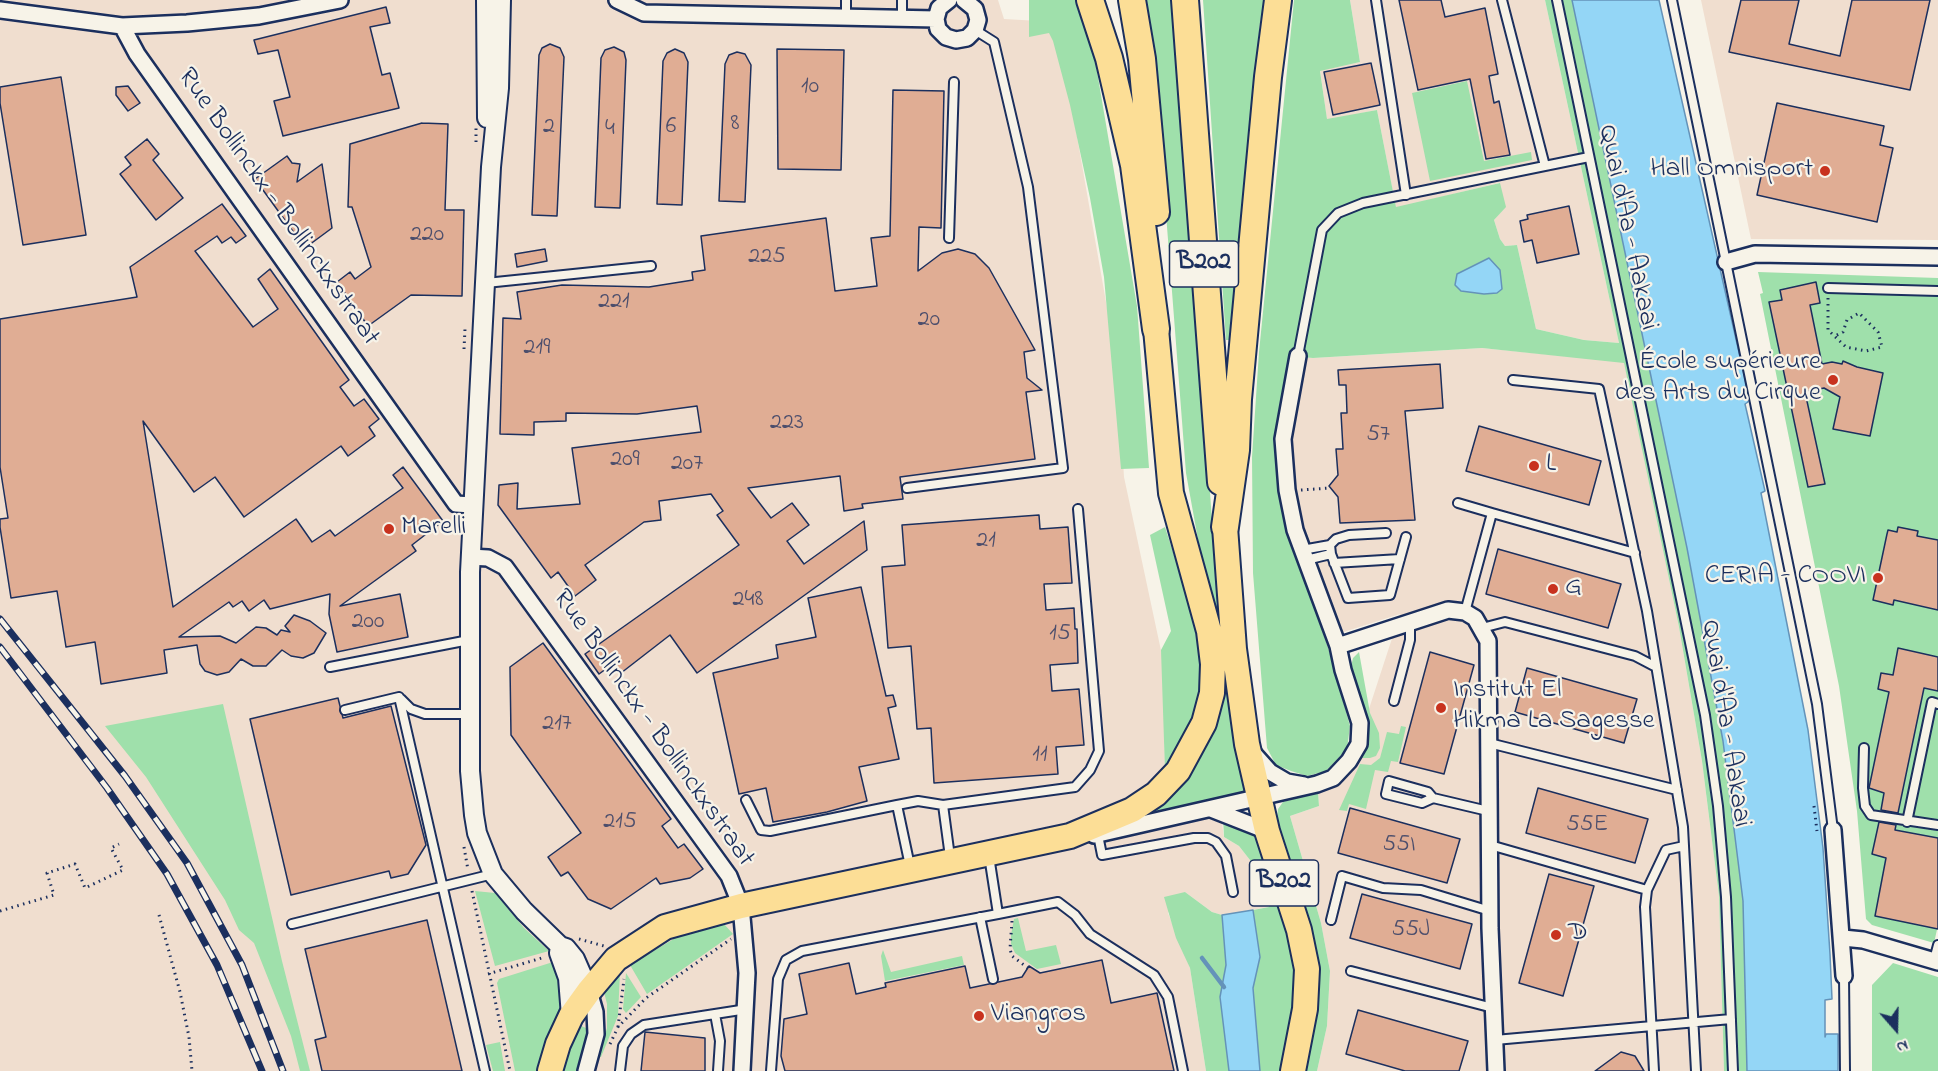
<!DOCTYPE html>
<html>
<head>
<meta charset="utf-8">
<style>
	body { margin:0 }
	#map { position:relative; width:1938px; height:1071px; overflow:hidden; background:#f7f3e8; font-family:"Indie Flower",sans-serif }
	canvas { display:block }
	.north { position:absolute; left:1866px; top:999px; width:60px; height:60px; -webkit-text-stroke:4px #f7f3e8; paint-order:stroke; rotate:160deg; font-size:16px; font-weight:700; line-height:24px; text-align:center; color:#1b2f5e }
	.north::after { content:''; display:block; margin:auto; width:21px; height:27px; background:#1b2f5e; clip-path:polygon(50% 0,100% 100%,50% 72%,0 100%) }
</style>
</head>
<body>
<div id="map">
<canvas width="1938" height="1071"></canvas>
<div class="north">N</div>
</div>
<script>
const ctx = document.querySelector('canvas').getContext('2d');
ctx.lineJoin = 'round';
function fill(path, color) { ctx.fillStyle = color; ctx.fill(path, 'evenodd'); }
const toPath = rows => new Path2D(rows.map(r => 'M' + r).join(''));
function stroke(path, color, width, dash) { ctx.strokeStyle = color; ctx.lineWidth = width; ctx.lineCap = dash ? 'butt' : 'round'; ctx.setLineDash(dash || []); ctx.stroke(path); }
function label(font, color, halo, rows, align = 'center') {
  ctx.font = font + ' "Indie Flower",sans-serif'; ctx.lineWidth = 4.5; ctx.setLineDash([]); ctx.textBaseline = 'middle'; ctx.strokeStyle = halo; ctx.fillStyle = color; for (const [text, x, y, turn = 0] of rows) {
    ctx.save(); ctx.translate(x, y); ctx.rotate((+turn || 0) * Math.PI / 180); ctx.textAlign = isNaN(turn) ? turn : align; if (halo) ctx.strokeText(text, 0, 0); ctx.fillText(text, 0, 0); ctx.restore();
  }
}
const built = toPath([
	[0,0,998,0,1004,19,1057,22,1117,365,1124,477,1163,660,1165,771,1219,802,1224,837,1239,846,1257,869,1269,907,1222,915,1212,912,1185,892,1168,913,1190,968,1206,1071,0,1071],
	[1350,0,1545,0,1619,343,1584,340,1536,329,1517,245,1505,246,1500,239,1494,220,1505,207,1499,183,1396,208,1377,110,1327,120,1320,70,1360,62],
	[1701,0,1938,0,1938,240,1751,239],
	[1482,348,1624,362,1679,627,1702,761,1719,896,1724,1071,1317,1071,1327,1026,1330,971,1321,923,1290,816,1319,806,1318,792,1335,785,1355,767,1364,747,1366,718,1400,614,1325,638,1285,517,1279,440,1289,355,1313,358]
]);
const green = toPath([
	[1029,0,1075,0,1094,54,1137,306,1149,468,1121,469,1104,277,1090,198,1070,105,1053,41,1049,33,1029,37],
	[1144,0,1176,0,1220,637,1208,595,1186,473,1159,123],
	[1203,0,1265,0,1260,23,1229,340,1226,340],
	[1294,0,1350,0,1360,62,1320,71,1327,119,1377,110,1396,207,1500,183,1506,207,1494,220,1500,239,1505,246,1517,245,1536,329,1584,340,1619,343,1545,0,1572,0,1687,548,1723,741,1743,901,1747,1071,1724,1071,1719,896,1702,761,1679,627,1624,363,1482,348,1313,358,1289,356,1279,440,1285,517,1330,654,1350,726,1347,749,1326,771,1307,776,1291,771,1276,765,1267,748,1253,573,1252,457,1259,352],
	[1473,266,1500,270,1502,289,1497,293,1484,294,1457,274],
	[1467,81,1484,161,1531,152,1532,160,1430,181,1412,93],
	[1758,272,1938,278,1938,925,1934,943,1872,925,1866,919,1857,811,1839,686,1760,294,1763,293],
	[1165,527,1202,643,1204,686,1226,691,1234,740,1249,795,1128,819,1165,771,1161,650,1171,631,1150,535],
	[1359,652,1370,713,1379,733,1380,748,1376,756,1370,758,1360,758,1364,747,1350,671,1353,658],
	[223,704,282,961,310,1071,300,1071,291,1036,254,943,239,930,225,900,146,777,105,726],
	[1401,726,1406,727,1398,762,1391,761,1388,772,1375,770,1366,809,1349,804,1347,811,1339,810,1360,764,1371,765,1380,758,1387,732,1399,734],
	[1318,792,1319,806,1290,816,1321,923,1330,971,1327,1026,1317,1071,1260,1071,1253,988,1260,957,1253,910,1269,907,1257,869,1239,846,1224,837,1223,818,1276,826,1278,809,1283,802],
	[475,891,495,893,524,928,549,951,495,966],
	[1185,892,1212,912,1222,915,1226,965,1220,997,1229,1071,1206,1071,1190,968,1176,938,1164,897],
	[1018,918,1026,951,1056,945,1061,964,1037,969,1015,953,1011,944,1011,935,1014,919],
	[715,923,724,924,733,934,647,994,630,965,677,937],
	[883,950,891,972,962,956,964,965,885,981,881,956],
	[553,962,556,963,565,1002,540,1071,515,1071,497,983,499,979],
	[1893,963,1938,977,1938,1071,1872,1071,1872,985],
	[620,972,618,1016,601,1057,599,1057,607,1028,607,1004,603,988],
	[626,973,641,997,626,1013,623,1009],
	[579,1025,586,1028,587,1035,580,1071,558,1071],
	[500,1042,505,1071,493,1071,486,1045]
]);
const water = toPath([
	[1572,0,1659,0,1748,392,1748,402,1745,404,1765,491,1761,493,1808,730,1823,848,1830,954,1832,999,1825,1000,1825,1037,1826,1034,1838,1034,1838,1071,1747,1071,1743,901,1723,741,1687,548,1572,0],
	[1489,258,1500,270,1502,289,1497,293,1484,294,1461,291,1455,285,1457,274,1489,258],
	[1253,910,1260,957,1253,988,1260,1071,1229,1071,1220,997,1226,965,1222,915,1253,910]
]);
const stream = toPath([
	[1202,958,1224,987]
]);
const building = toPath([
	[1399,0,1441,0,1445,17,1485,8,1498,74,1489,76,1494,103,1499,101,1510,155,1486,159,1470,79,1418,90,1399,0],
	[1741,0,1799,0,1789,44,1840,56,1852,0,1930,0,1910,90,1729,52,1741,0],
	[386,7,390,23,370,27,382,75,390,73,399,108,283,136,274,101,290,97,278,50,258,54,254,40,386,7],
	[550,44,560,48,564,57,557,216,532,215,539,55,542,48,550,44],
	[614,47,624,52,626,60,620,208,595,207,601,58,605,50,614,47],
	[675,49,684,53,688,62,682,205,657,204,663,61,667,53,675,49],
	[777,49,844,50,841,170,778,169,777,49],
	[737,52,745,54,751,65,745,202,719,201,725,64,729,55,737,52],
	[1371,63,1380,105,1333,115,1324,72,1371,63],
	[61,77,86,235,23,245,0,103,0,87,61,77],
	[128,86,140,103,128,111,116,95,116,87,128,86],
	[893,90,944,91,941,228,919,227,918,271,942,253,958,249,975,254,989,268,1035,350,1024,352,1027,378,1042,390,1026,392,1035,459,900,477,903,499,862,504,863,508,844,511,840,476,748,488,771,518,792,503,809,525,787,541,804,564,864,521,867,550,697,673,670,635,621,673,614,663,599,674,585,654,739,545,717,515,723,511,711,494,659,501,661,520,644,522,585,565,596,580,575,596,558,572,551,578,498,505,499,485,518,483,517,509,580,504,572,448,701,432,697,406,637,414,566,413,566,421,534,422,534,435,500,434,503,318,521,319,517,292,562,285,649,287,693,280,692,272,705,270,701,236,826,218,835,291,877,286,871,238,890,236,893,90],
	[1777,103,1884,126,1880,145,1893,148,1877,222,1757,195,1777,103],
	[422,123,448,124,445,210,464,210,462,296,411,295,368,326,337,282,350,272,355,279,371,267,352,207,348,207,350,144,422,123],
	[147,139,159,154,153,160,183,198,156,220,120,174,131,165,125,157,147,139],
	[287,156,292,163,300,164,297,182,322,164,332,228,305,248,255,179,287,156],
	[222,204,246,236,236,243,231,237,222,243,217,236,195,251,253,327,278,309,258,279,270,269,349,380,340,387,354,406,364,399,379,419,369,427,375,436,348,456,341,446,244,517,215,477,194,492,143,421,173,607,296,519,312,542,330,530,335,536,403,488,393,475,403,467,443,521,412,545,416,551,340,606,400,594,408,637,337,652,329,614,330,594,270,609,264,600,249,611,242,601,233,607,229,602,179,637,220,636,236,643,256,627,266,628,277,635,281,630,290,632,285,626,294,615,310,621,326,633,314,653,303,658,291,656,282,650,266,666,253,666,241,659,229,672,217,675,205,671,200,664,197,645,164,650,167,673,101,684,95,642,66,647,57,591,11,598,0,527,0,519,8,518,0,467,0,319,137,297,130,267,222,204],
	[1569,206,1579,254,1537,263,1532,240,1524,242,1520,221,1528,219,1527,215,1569,206],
	[545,249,547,261,517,267,515,254,545,249],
	[1816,282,1820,303,1810,305,1822,364,1832,362,1842,364,1843,361,1857,367,1883,373,1870,436,1833,429,1840,397,1824,388,1805,392,1825,484,1808,487,1769,302,1782,300,1780,290,1816,282],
	[1440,364,1443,408,1405,411,1415,520,1340,523,1338,497,1329,486,1338,475,1336,449,1343,449,1341,413,1347,413,1346,385,1339,385,1338,370,1440,364],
	[1479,426,1601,461,1589,505,1466,471,1479,426],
	[1039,515,1040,529,1068,527,1072,583,1044,584,1046,610,1074,608,1075,629,1077,629,1078,663,1050,665,1052,691,1079,689,1084,745,1056,747,1058,774,934,783,931,728,917,729,911,646,888,648,882,567,905,565,902,525,1039,515],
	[1898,527,1918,531,1917,536,1938,540,1938,610,1894,600,1893,605,1873,600,1887,534,1888,530,1897,532,1898,527],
	[1498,549,1621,584,1608,628,1486,594,1498,549],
	[861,587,886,696,893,695,896,706,888,708,899,759,859,767,867,801,827,812,773,822,766,788,739,794,713,673,778,658,776,645,816,637,808,598,861,587],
	[543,643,671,819,662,826,678,848,684,844,703,869,690,878,660,884,656,878,611,909,588,899,568,872,561,876,548,857,581,833,511,735,510,667,543,643],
	[1898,648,1938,657,1938,691,1924,688,1898,813,1881,810,1884,793,1869,788,1889,692,1878,689,1881,673,1893,675,1898,648],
	[1430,652,1474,665,1444,774,1400,763,1430,652],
	[1527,668,1637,699,1624,743,1515,712,1527,668],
	[338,698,343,718,391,706,426,845,408,874,391,878,389,871,291,895,250,719,338,698],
	[1538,788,1648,819,1635,863,1526,833,1538,788],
	[1350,808,1460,839,1447,883,1338,853,1350,808],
	[1879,822,1896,825,1895,830,1938,838,1938,929,1875,916,1886,858,1872,854,1879,822],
	[1549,874,1594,886,1563,996,1519,983,1549,874],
	[1362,894,1472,924,1460,969,1350,938,1362,894],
	[427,920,462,1071,322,1071,315,1040,326,1037,305,949,427,920],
	[1102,960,1111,1003,1157,993,1174,1071,785,1071,781,1056,784,1019,807,1014,799,974,849,963,856,994,886,987,885,983,965,966,970,988,1022,977,1029,966,1040,973,1102,960],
	[1358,1010,1468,1041,1459,1071,1405,1071,1346,1054,1358,1010],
	[645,1032,705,1038,705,1071,641,1071,645,1032],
	[1621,1052,1635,1056,1644,1071,1595,1071,1621,1052]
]);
const path = toPath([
	[476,142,476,128],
	[1828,298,1828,330,1846,347,1866,351,1882,347,1878,332,1859,313,1847,320,1843,332,1835,336],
	[464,349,465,329],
	[1301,490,1330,488],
	[1814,806,1817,831],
	[464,847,468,870],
	[472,891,510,1071],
	[0,911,54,895,47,873,69,866,75,864,85,888,123,870,111,848,119,844],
	[159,915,180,992,189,1037,192,1071],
	[1012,921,1010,949,1012,956,1028,968],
	[579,939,604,946],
	[488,974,545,957],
	[618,1027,624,979],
	[610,1044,618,1027,646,998,731,939]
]);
const service = toPath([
	[1376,0,1406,195],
	[1502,0,1545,166],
	[1557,0,1705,715,1718,806,1726,897,1733,1071],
	[1672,0,1817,704,1833,830],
	[846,17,846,0],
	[902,18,902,0],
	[949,238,954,82],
	[486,283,651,266],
	[1828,288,1938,291],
	[1298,356,1322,230,1338,213,1363,203,1589,157],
	[1513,380,1599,389,1647,611,1683,827,1696,1071],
	[907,488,1063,468,1028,187,994,42,975,30],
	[1458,503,1492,513],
	[1330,545,1331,554,1348,598,1390,595,1406,537],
	[1302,550,1330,545,1336,539,1349,535,1386,533],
	[1306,560,1331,554],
	[1334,563,1400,559],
	[1465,612,1492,513,1635,553],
	[1482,628,1505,622,1635,656,1656,667],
	[330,667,469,640],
	[401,699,411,709,425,714,469,714],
	[1394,701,1410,640,1410,621],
	[345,710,399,697,485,1071],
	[1489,743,1677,790],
	[1864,748,1863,788,1865,806,1871,815,1938,825],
	[1433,798,1422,803,1386,794,1389,781,1428,792,1433,798,1488,811],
	[746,800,761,830,770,831,897,805,910,866],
	[897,805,918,801,943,805],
	[1907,822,1932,702,1938,704],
	[1098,835,1102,855,1194,838,1208,838,1216,842,1226,856,1233,892],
	[1490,845,1647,890,1645,907,1654,1071],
	[950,857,943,805,1075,787,1090,770,1099,751,1078,509],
	[1647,890,1666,850,1684,846],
	[998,914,1058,902,1075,915,1090,934,1154,975,1168,997,1183,1071],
	[980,917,993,979],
	[1331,920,1342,876,1383,888,1421,890,1490,911],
	[292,924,493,874],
	[1934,960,1938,945],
	[1351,971,1493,1008],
	[1844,976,1845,1071],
	[715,1014,720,1041,718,1071],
	[1495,1040,1731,1019],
	[620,1071,623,1046,631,1034,644,1025,747,1009],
	[771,1071,778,979,786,960,802,951,998,914,989,856]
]);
const minor = toPath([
	[617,0,644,13,936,19],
	[949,0,939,8,936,19,938,29,946,37,956,40,967,38,975,30,978,20,975,9,964,0],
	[0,10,122,26,187,23,259,16,340,0],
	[122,26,137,54,456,504,472,505],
	[1726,262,1755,254,1938,257],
	[470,557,488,558,505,567,729,876,741,906,747,973,742,1071],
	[1338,646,1448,610,1465,612,1475,618,1488,641,1490,928,1496,1071],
	[1253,753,1270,772,1287,782,1304,785],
	[1211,809,1267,831],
	[1833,830,1844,976],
	[1094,835,1317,784,1333,778,1349,761,1359,744,1360,723,1343,670,1338,646,1295,530,1287,490,1283,439,1298,356],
	[1843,938,1863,940,1938,962],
	[586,1071,596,1034,595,1012,589,991]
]);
const tertiary = toPath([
	[486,0,487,118],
	[501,0,499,88,491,167,470,572,470,771,474,815,477,833,493,874,524,911,560,946,566,948,575,959,589,991],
	[560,946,559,953,568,978,571,1016]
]);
const trunk = toPath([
	[1225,527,1234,649,1247,744,1267,831,1299,930,1307,969,1305,1009,1293,1071],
	[550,1071,558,1044,571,1016,589,991,616,959,665,927,741,906,1070,836,1132,810,1156,794,1178,771,1204,723,1212,693,1213,664,1209,631,1171,493,1156,329]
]);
const motorway = toPath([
	[1090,0,1109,58,1134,165,1156,329],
	[1132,0,1142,59,1156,212],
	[1185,0,1221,482],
	[1225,527,1236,450,1238,399,1268,77,1278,0]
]);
const rail = toPath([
	[0,619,125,776,187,863,242,965,283,1071],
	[0,647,107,788,167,874,217,965,262,1071]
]);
const markers = [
	[1825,171,6,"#c8321e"],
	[1833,380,6,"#c8321e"],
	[1534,466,6,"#c8321e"],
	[389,529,6,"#c8321e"],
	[1878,578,6,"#c8321e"],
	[1553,589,6,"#c8321e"],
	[1441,708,6,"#c8321e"],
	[1556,935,6,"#c8321e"],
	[979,1016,6,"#c8321e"]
];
const numberNames = [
	["10",810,88],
	["8",735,125],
	["2",549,128],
	["6",671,128],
	["4",610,130],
	["220",427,236],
	["225",767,258],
	["221",614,303],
	["20",929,321],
	["219",537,349],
	["223",787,424],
	["57",1378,436],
	["209",625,461],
	["207",687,465],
	["21",986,542],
	["248",748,601],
	["200",368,623],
	["15",1060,635],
	["217",557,725],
	["11",1040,756],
	["215",620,823],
	["55E",1587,826],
	["55I",1399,846],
	["55J",1411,931]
];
const shields = [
	[1204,264,69],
	[1284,883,69]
];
const shieldNames = [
	["B202",1204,264],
	["B202",1284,883]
];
const poiNames = [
	["Hall Omnisport",1813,171,"right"],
	["École supérieure",1821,364,"right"],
	["des Arts du Cirque",1821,395,"right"],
	["L",1546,466],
	["Marelli",401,529],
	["CERIA - COOVI",1866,578,"right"],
	["G",1565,589],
	["Institut El",1453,692],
	["Hikma La Sagesse",1453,723],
	["D",1568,935],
	["Viangros",991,1016]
];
const streetNames = [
	["Rue Bollinckx - Bollinckxstraat",277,208,55],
	["Quai d'Aa - Aakaai",1626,228,78],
	["Quai d'Aa - Aakaai",1724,724,81],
	["Rue Bollinckx - Bollinckxstraat",652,729,55]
];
fill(built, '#f0decf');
fill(green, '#9fe0ab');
fill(water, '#94d6f6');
stroke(water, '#6493b9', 1.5);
stroke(stream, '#6493b9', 4.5);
fill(building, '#e0ad94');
stroke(building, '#1b2f5e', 1.5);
stroke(service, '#1b2f5e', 12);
stroke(minor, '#1b2f5e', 20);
stroke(tertiary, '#1b2f5e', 22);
stroke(trunk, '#1b2f5e', 28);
stroke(motorway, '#1b2f5e', 30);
stroke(path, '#1b2f5e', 3, [1.5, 4.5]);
stroke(service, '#f7f3e8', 8);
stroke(minor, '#f7f3e8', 15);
stroke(tertiary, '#f7f3e8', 18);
stroke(trunk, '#fcde96', 24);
stroke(motorway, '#fcde96', 26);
stroke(rail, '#1b2f5e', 7);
stroke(rail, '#f7f3e8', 4.5, [14]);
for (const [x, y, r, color] of markers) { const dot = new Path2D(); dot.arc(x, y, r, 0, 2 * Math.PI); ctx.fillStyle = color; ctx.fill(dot); stroke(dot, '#f7f3e8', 2); }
label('24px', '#4c4e6c', null, numberNames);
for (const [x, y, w] of shields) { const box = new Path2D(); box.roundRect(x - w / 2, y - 23, w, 46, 4.5); ctx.fillStyle = '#f7f3e8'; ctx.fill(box); stroke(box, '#1b2f5e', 1.5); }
label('bold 26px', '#1b2f5e', null, shieldNames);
label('27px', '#1b2f5e', '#f7f3e8', poiNames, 'left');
label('27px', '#1b2f5e', '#f7f3e8', streetNames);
</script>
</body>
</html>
